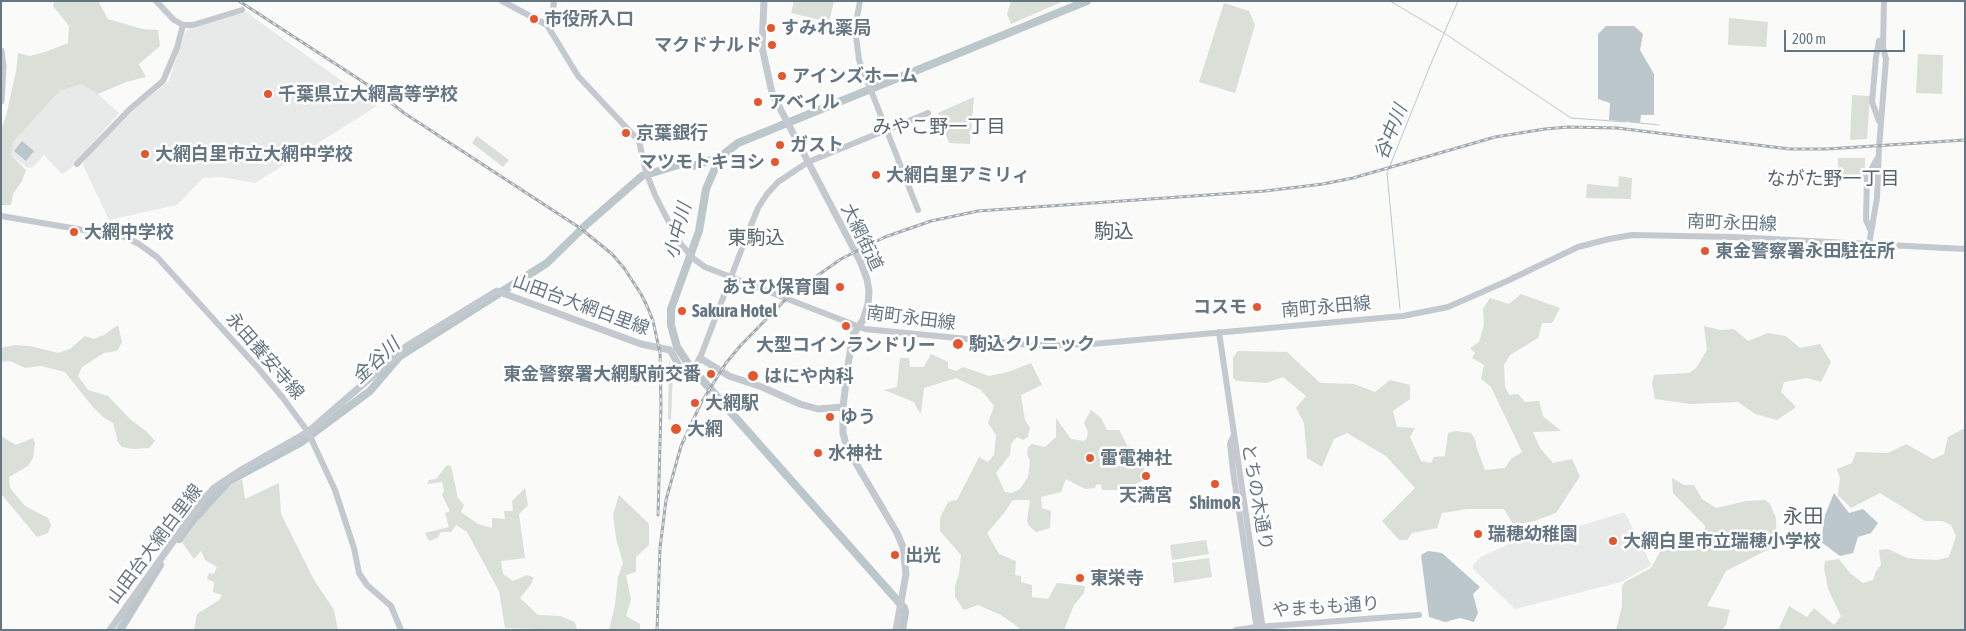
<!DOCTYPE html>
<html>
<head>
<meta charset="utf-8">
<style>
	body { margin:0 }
	#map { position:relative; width:1966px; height:631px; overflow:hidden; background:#fafaf8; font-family:"Asap Condensed",sans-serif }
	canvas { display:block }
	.frame { position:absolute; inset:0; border:2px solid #657683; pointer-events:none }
	.scale { position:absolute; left:1784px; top:30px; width:121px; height:22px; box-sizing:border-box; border:2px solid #657683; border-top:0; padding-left:6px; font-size:15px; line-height:18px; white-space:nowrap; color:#657683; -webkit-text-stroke:4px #fff; paint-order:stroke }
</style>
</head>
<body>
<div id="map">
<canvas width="1966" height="631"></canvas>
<div class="frame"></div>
<div class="scale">200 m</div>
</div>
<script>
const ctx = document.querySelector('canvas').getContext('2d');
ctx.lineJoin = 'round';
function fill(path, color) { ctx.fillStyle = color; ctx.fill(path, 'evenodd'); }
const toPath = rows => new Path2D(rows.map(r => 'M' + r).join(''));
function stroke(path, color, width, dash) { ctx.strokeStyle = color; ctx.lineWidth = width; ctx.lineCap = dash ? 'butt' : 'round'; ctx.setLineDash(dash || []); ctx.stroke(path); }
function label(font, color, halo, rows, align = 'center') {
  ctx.font = font + ' "Asap Condensed","Noto Sans JP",sans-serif'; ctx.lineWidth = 5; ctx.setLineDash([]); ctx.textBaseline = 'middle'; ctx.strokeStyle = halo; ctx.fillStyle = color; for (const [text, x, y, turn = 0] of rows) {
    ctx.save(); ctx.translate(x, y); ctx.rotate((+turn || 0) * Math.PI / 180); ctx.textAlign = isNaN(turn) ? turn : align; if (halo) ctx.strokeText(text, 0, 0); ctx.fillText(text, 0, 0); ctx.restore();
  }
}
const built = toPath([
	[246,12,377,106,255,183,222,177,203,178,177,205,109,220,83,165,85,159,137,107,169,81,185,33,189,28],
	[81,84,98,94,119,113,70,169,62,174,44,155,33,167,28,168,11,155,13,142,60,91],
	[1622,513,1625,513,1651,564,1650,566,1621,582,1515,609,1473,569,1473,565,1481,557,1509,544,1547,536]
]);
const green = toPath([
	[55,1,98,1,108,19,142,29,158,30,160,46,139,64,146,77,126,82,98,94,81,84,60,91,13,142,11,155,26,170,22,181,13,194,11,205,1,205,1,129,6,116,16,71,18,53,30,56,48,51,68,43,69,26,53,6],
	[794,1,834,1,829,22,791,13],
	[1011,1,1064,1,1011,24,1007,14],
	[1224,3,1249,11,1255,25,1235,93,1199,82],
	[1729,18,1768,22,1766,47,1728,45],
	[1918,54,1943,55,1942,94,1916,93],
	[1852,95,1870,96,1867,139,1850,140],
	[974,97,970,144,949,143,938,113],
	[477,136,509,160,503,167,472,143],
	[1838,158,1865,158,1865,177,1838,177],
	[1619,176,1632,178,1631,199,1586,198,1587,184,1618,187],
	[1521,294,1560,308,1552,323,1542,323,1538,338,1510,355,1504,365,1505,386,1509,395,1518,394,1525,402,1539,401,1543,416,1561,431,1533,432,1540,448,1553,463,1572,459,1580,476,1556,513,1534,521,1514,526,1504,509,1468,509,1442,513,1437,528,1412,533,1407,540,1399,540,1382,521,1415,488,1386,456,1347,433,1334,439,1322,467,1307,458,1304,423,1296,408,1306,396,1283,377,1267,383,1237,381,1233,378,1233,357,1238,351,1287,352,1320,383,1354,384,1375,392,1390,380,1410,385,1410,399,1393,411,1397,427,1415,428,1410,437,1421,461,1431,463,1434,457,1445,456,1448,433,1456,431,1471,433,1475,439,1477,449,1485,470,1505,468,1511,459,1522,452,1491,387,1481,379,1484,365,1472,358,1475,353,1470,348,1479,342,1484,325,1483,309,1490,298,1509,304],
	[118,325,122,342,117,351,104,353,82,367,78,376,88,390,108,396,131,420,146,431,155,441,149,448,134,449,122,447,118,442,113,423,103,417,92,406,65,372,41,366,25,368,10,361,1,362,1,348,15,345,30,346,58,353,70,349,85,336,94,339,104,335],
	[1704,326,1720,330,1734,329,1748,341,1768,333,1786,336,1800,348,1820,344,1831,362,1821,382,1807,378,1784,382,1781,392,1796,407,1777,420,1755,414,1738,402,1690,404,1655,399,1652,384,1654,375,1689,373,1696,368,1707,350],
	[931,354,948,362,948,368,956,371,963,367,989,376,1008,372,1031,363,1042,385,1021,395,1025,420,1030,428,1028,437,1023,440,1017,437,1011,444,1010,455,996,473,1005,492,1012,493,1020,489,1028,477,1030,461,1027,454,1028,447,1032,444,1045,447,1056,437,1056,418,1071,439,1084,441,1087,438,1088,432,1084,423,1091,410,1101,418,1107,430,1119,430,1127,445,1142,451,1145,479,1125,490,1102,490,1101,484,1096,485,1095,488,1085,489,1066,479,1061,492,1041,497,1042,508,1051,511,1050,528,1036,532,1029,526,1027,521,1030,500,1015,500,1012,501,1005,512,987,533,999,554,1016,561,1015,575,1021,576,1021,582,1032,585,1032,597,1048,599,1057,583,1085,586,1084,593,1074,605,1064,630,1022,630,1001,615,978,605,964,610,955,597,955,586,959,574,961,555,940,531,940,518,948,502,957,500,979,457,988,462,994,455,996,435,988,423,994,406,981,390,956,378,924,388,921,413,919,412,914,402,884,390,897,387,900,358,909,358,910,367,924,367],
	[669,360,673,370,671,420,668,419],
	[1963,429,1965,430,1965,630,1781,630,1779,628,1789,606,1807,617,1814,608,1834,625,1841,616,1828,589,1824,568,1825,561,1839,559,1850,573,1863,583,1873,580,1876,571,1881,565,1879,550,1888,549,1907,558,1916,559,1937,560,1949,557,1956,536,1951,525,1942,521,1925,521,1880,493,1851,508,1838,495,1840,478,1837,469,1852,463,1856,452,1888,453,1906,444,1933,459,1944,454,1948,437],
	[1,436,16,445,33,438,35,443,33,458,28,466,9,477,10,488,25,506,48,518,51,525,48,533,37,537,1,494],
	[447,465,451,466,458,498,464,505,461,512,478,524,492,528,492,518,505,519,504,511,513,511,512,501,525,488,528,505,519,514,525,558,501,561,503,574,513,581,527,575,533,577,532,583,520,598,538,615,560,616,575,622,577,630,505,628,499,591,467,532,456,525,451,532,441,532,437,538,429,541,425,533,449,527,445,513,450,511,442,495,444,490,442,482,427,484,429,480,436,479],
	[1672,478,1684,485,1694,485,1702,499,1716,508,1746,501,1765,500,1770,504,1776,518,1777,545,1726,571,1707,606,1730,610,1726,625,1722,630,1616,630,1622,606,1622,586,1625,582,1651,568,1660,552,1660,532,1690,545,1706,527,1673,493],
	[242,479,245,499,279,483,281,514,314,580,334,610,338,630,194,630,197,614,219,600,222,595,213,592,214,582,207,579,209,573,214,574,217,567,205,560,201,551,194,559,181,541,193,525,232,484],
	[619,495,649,524,649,545,636,557,636,572,626,575,631,600,626,616,640,624,640,630,609,630,615,605,618,577,623,563,616,538,613,515],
	[1206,540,1209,554,1172,560,1170,545],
	[1209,558,1212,577,1174,583,1172,563]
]);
const water = toPath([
	[1606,26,1634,26,1643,34,1640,50,1654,74,1654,115,1641,115,1640,123,1609,120,1610,103,1598,99,1598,34],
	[22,141,34,151,26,161,14,151],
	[1834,493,1849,513,1863,509,1878,523,1871,533,1858,537,1853,553,1840,556,1821,542,1825,515],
	[1428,551,1442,553,1480,587,1473,594,1478,613,1474,622,1460,618,1445,622,1429,617,1421,555]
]);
const stream = toPath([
	[1390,1,1444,33,1571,118,1626,122],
	[1630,122,1659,125],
	[1400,309,1387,173,1432,61,1458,1]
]);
const river = toPath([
	[179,539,192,521,229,481,300,443,370,391,400,356,547,263,587,224,642,176,688,162,693,166,720,157],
	[120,630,160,565],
	[902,630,905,612,904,608,689,365,677,347,671,325,671,309,699,231,706,189,720,157,738,143,1087,1]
]);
const secondary = toPath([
	[156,1,174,20,183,25,193,25,242,10],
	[502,1,547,25,578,76,639,141,646,172,655,195,679,242,694,259,705,267,865,329,1029,345,1058,345,1092,344,1403,316,1448,307,1507,281,1578,247,1609,239,1632,235,1733,237,1965,249],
	[860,1,855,28,859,60,918,210],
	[551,30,554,1],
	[1879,121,1872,102,1876,57,1879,41],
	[77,164,130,109,163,81,177,48,183,25],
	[1,216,125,237,139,244,157,257,257,367,283,398,308,432,335,490,354,548,359,573,367,585,391,606,401,630],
	[1870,229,1866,220,1867,177,1877,159],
	[1869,244,1877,198,1879,148,1886,59,1883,47,1884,1],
	[1219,332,1263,630],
	[700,358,749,230,758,208,767,194,778,182,808,162,928,113],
	[1233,437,1230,444,1233,471,1257,630],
	[1236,630,1257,627,1419,615]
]);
const primary = toPath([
	[764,1,762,47,772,93,860,261,867,279,869,291,868,304,863,320,853,335,848,365,843,407,843,433,847,448,897,533,903,547,906,574,896,630],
	[1,51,3,66,1,101],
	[110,630,202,501,214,488,243,469,308,432,407,346,497,291,641,344,670,350,682,371,687,374,694,370,700,358,729,376,762,387,800,404,818,409,843,407]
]);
const rail = toPath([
	[239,1,374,89,404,113,580,228,612,254,624,268,641,294,648,308,653,321,660,353,661,407,658,515],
	[657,630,660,548,666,500,681,446,701,403,726,363,741,345,790,295,841,259,885,237,931,221,978,211,1265,191,1323,184,1353,178,1495,137,1545,129,1568,127,1617,128,1790,149,1827,149,1965,140]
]);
const markers = [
	[534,19,5,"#e4572e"],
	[771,28,5,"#e4572e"],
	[772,45,5,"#e4572e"],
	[782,76,5,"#e4572e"],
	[268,94,5,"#e4572e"],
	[758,102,5,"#e4572e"],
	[626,133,5,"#e4572e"],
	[780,145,5,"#e4572e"],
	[145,154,5,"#e4572e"],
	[775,162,5,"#e4572e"],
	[876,175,5,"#e4572e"],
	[74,232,5,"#e4572e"],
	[1705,251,5,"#e4572e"],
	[840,287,5,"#e4572e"],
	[1257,307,5,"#e4572e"],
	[682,311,5,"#e4572e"],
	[846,326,5,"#e4572e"],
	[958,344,6,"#e4572e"],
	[711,374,5,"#e4572e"],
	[753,376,6,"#e4572e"],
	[695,403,5,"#e4572e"],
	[830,417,5,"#e4572e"],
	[676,429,6,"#e4572e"],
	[818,453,5,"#e4572e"],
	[1090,458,5,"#e4572e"],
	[1146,476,5,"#e4572e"],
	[1215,484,5,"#e4572e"],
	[1478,534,5,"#e4572e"],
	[1613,541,5,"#e4572e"],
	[895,555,5,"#e4572e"],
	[1080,578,5,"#e4572e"]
];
const poiNames = [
	["市役所入口",544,19],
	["すみれ薬局",781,28],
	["マクドナルド",762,45,"right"],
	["アインズホーム",792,76],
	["千葉県立大網高等学校",278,94],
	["アベイル",768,102],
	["京葉銀行",636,133],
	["ガスト",790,145],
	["大網白里市立大網中学校",155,154],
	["マツモトキヨシ",765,162,"right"],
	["大網白里アミリィ",886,175],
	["大網中学校",84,232],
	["東金警察署永田駐在所",1715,251],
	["あさひ保育園",830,287,"right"],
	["コスモ",1247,307,"right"],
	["Sakura Hotel",692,311],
	["駒込クリニック",969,344],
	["大型コインランドリー",846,345,"center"],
	["東金警察署大網駅前交番",701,374,"right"],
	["はにや内科",764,376],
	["大網駅",705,403],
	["ゆう",840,417],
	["大網",687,429],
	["水神社",828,453],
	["雷電神社",1100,458],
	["天満宮",1146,495,"center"],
	["ShimoR",1215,503,"center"],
	["瑞穂幼稚園",1488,534],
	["大網白里市立瑞穂小学校",1623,541],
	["出光",905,555],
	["東栄寺",1090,578]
];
const streetNames = [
	["南町永田線",1732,223,2],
	["大網街道",862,237,64],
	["山田台大網白里線",581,305,20],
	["南町永田線",1326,307,-5],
	["南町永田線",911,318,7],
	["永田養安寺線",265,356,49],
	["とちの木通り",1257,497,80],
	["山田台大網白里線",155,544,-53],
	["やまもも通り",1326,607,-4]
];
const neighbourhoodNames = [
	["みやこ野一丁目",939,127],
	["ながた野一丁目",1833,179],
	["東駒込",756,238]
];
const waterNames = [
	["谷中川",1391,132,-68],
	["小中川",678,231,-75],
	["金谷川",376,361,-43]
];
const quarterNames = [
	["駒込",1114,232],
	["永田",1803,517]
];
fill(built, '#e8e9e9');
fill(green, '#dadfd7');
fill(water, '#bbc7cb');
stroke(stream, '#bbc7cb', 1);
stroke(river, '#bbc7cb', 8);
stroke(secondary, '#c3c9ce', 6);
stroke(primary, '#c3c9ce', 7);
stroke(rail, '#a2aab0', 3);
stroke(rail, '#fff', 1, [4]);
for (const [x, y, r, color] of markers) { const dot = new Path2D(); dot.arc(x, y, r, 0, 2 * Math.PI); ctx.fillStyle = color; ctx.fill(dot); stroke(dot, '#fff', 2); }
label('bold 18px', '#657683', '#fff', poiNames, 'left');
label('18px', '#657683', '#fff', streetNames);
label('19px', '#57646e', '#fff', neighbourhoodNames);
label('italic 19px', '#60757c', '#fff', waterNames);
label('20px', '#57646e', '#fff', quarterNames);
</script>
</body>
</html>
